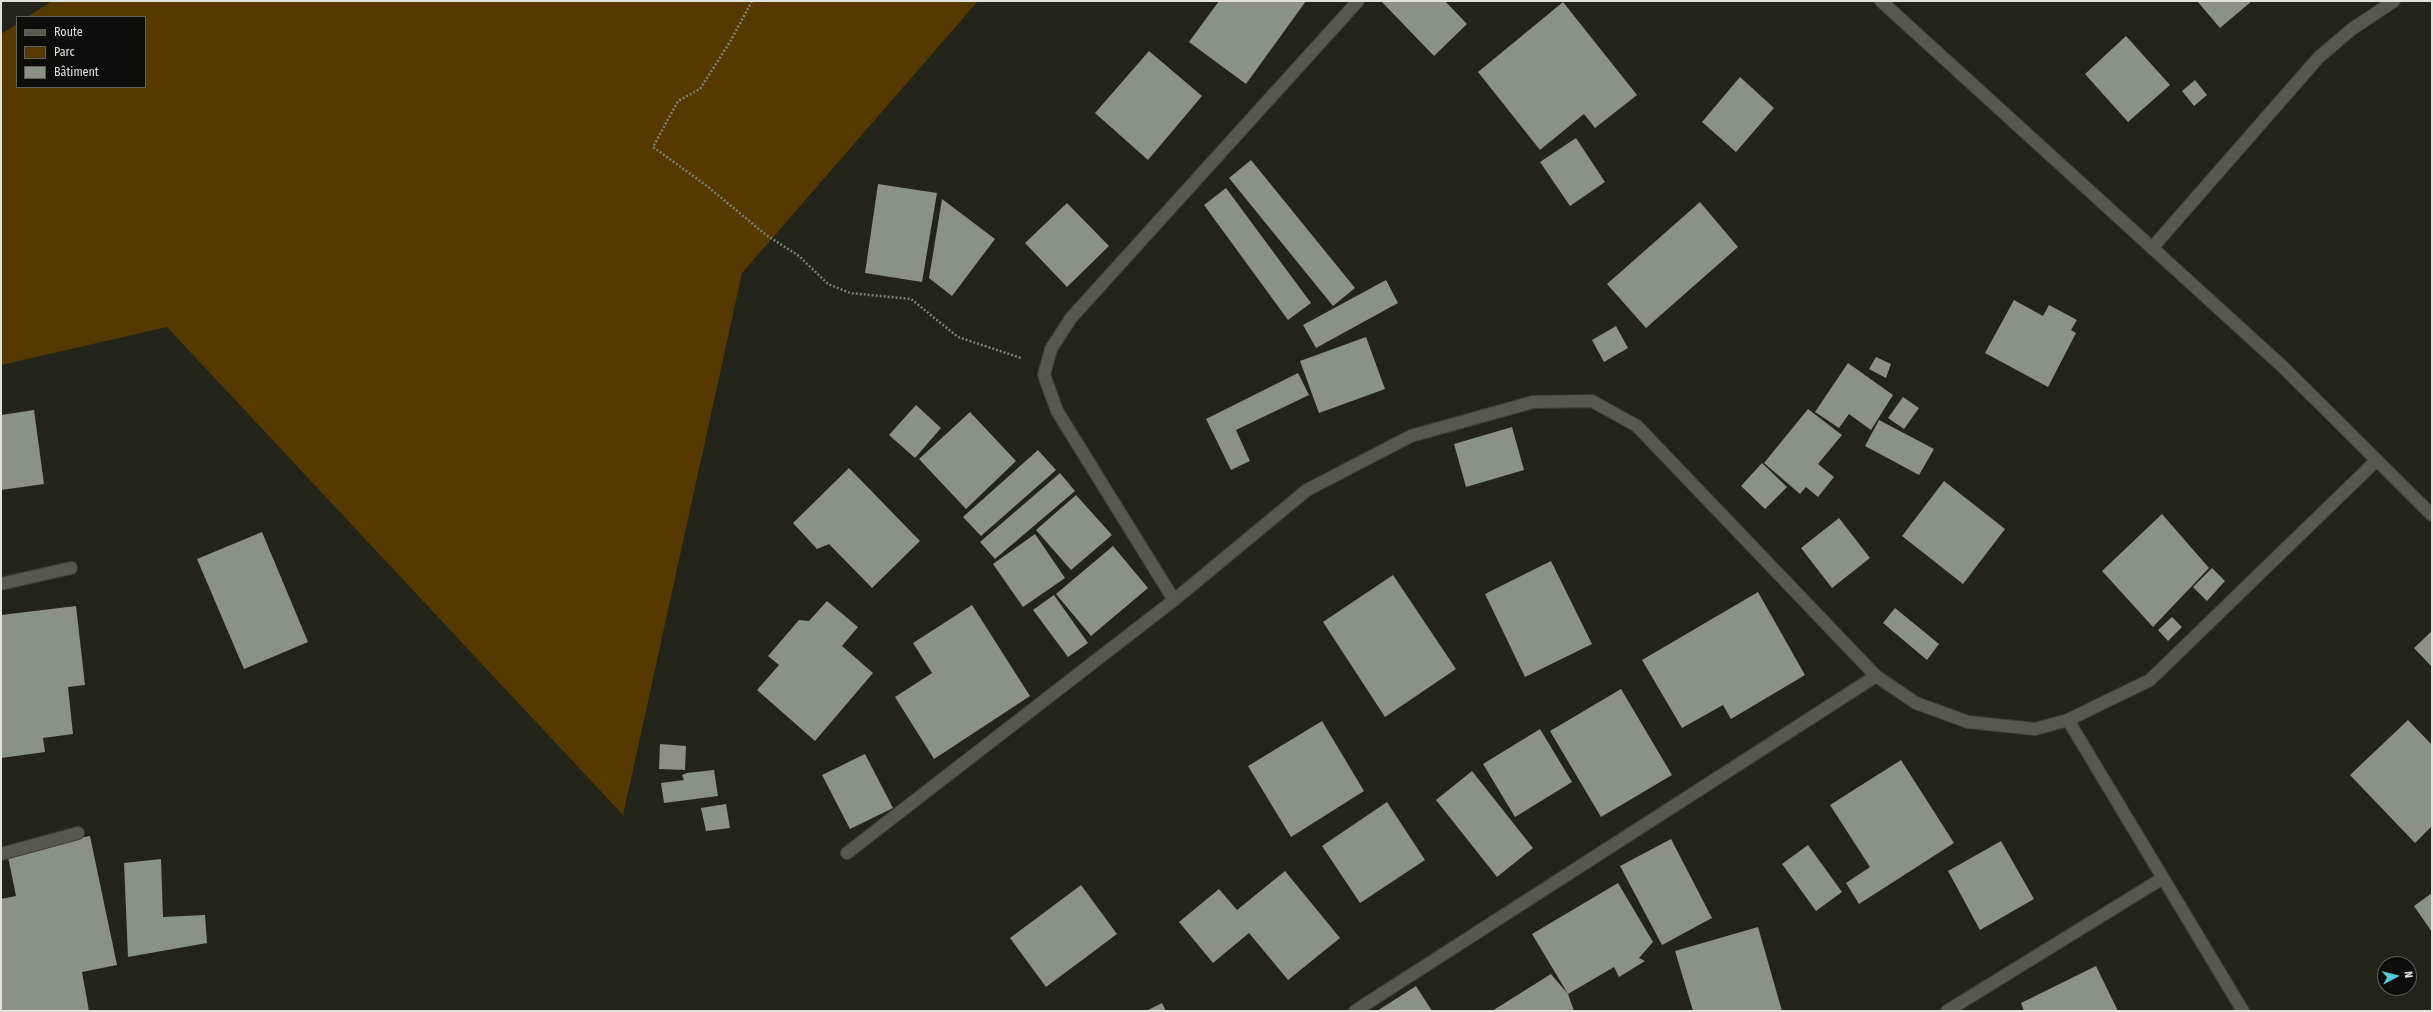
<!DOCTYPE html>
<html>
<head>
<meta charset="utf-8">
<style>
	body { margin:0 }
	#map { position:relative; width:2433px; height:1012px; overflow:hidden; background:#222419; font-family:"Fira Sans Condensed",sans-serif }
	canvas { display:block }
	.frame { position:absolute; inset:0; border:2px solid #e1e2db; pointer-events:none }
	.legend { position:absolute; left:16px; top:16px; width:130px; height:72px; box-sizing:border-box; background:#0c0d08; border:1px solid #61625c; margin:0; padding:5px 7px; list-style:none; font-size:12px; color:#e1e2db }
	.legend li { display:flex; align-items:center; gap:8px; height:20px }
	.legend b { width:20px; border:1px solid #61625c }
	.north { position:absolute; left:2377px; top:956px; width:40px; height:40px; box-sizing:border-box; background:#0c0d08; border:1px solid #61625c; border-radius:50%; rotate:83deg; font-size:11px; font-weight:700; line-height:16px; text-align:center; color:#e1e2db }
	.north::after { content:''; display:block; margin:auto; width:14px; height:18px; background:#53cbdb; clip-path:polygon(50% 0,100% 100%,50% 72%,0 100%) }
</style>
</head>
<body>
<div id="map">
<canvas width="2433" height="1012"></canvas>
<div class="frame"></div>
<ul class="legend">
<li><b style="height:5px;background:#57594d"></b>Route</li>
<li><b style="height:11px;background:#553901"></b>Parc</li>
<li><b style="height:11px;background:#8a9185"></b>Bâtiment</li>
</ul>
<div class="north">N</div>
</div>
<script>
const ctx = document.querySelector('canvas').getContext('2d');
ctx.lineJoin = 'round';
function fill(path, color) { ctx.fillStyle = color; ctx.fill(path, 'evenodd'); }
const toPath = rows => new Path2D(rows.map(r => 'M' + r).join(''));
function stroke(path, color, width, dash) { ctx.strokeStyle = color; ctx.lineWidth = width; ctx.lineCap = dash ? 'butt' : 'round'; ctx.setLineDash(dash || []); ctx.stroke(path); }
const green = toPath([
	[52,1,978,1,742,273,623,815,167,327,1,365,1,34,17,24,17,87,145,87,145,17,27,17]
]);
const building = toPath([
	[1219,1,1306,1,1246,84,1189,42],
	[1381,1,1445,1,1467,24,1434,56],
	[2197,1,2252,1,2220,28],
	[1563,2,1637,95,1595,128,1584,114,1540,150,1478,72],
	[2126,36,2170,85,2128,122,2085,74],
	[1149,51,1202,96,1148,160,1095,113],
	[1740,77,1774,108,1736,152,1702,122],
	[2195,80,2207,95,2194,106,2182,91],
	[1576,138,1605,182,1570,206,1540,162],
	[1251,160,1355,288,1333,306,1229,178],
	[878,184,937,193,922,282,865,273],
	[1226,188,1311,303,1288,320,1204,205],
	[942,199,995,239,952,296,929,278],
	[1700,202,1738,247,1646,328,1607,284],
	[1067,203,1109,246,1067,287,1025,243],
	[1386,280,1398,303,1316,348,1303,325],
	[2014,300,2043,316,2049,305,2077,320,2071,330,2076,333,2048,387,1985,353],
	[1616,326,1628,348,1604,362,1592,340],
	[1366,337,1385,389,1319,413,1300,361],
	[1876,357,1891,364,1886,378,1869,369],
	[1848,363,1893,395,1871,430,1849,414,1839,428,1815,412],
	[1298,373,1309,395,1236,430,1250,461,1231,470,1206,419],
	[1903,397,1919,408,1904,429,1888,418],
	[916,405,941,428,915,458,889,435],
	[1808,409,1842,435,1818,464,1834,477,1818,497,1806,487,1800,494,1764,463],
	[34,410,44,484,1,490,1,415],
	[970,412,1016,461,966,509,919,459],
	[1879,420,1934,449,1919,475,1865,446],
	[1512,427,1524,470,1466,487,1454,444],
	[1038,450,1056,470,981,536,963,517],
	[1762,463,1787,487,1765,509,1741,486],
	[849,468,920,541,872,588,829,544,817,549,793,523],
	[1060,473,1075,491,995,559,980,542],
	[1944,481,2005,529,1963,584,1902,536],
	[1076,495,1112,535,1071,570,1036,530],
	[2162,514,2209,568,2153,627,2102,571],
	[1839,518,1870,558,1832,588,1801,548],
	[262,532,308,642,244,669,197,559],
	[1035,534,1065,578,1023,607,993,564],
	[1113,546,1148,588,1091,636,1056,594],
	[1551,561,1592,644,1525,677,1485,594],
	[2212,568,2225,581,2207,601,2193,587],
	[1393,575,1456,669,1385,717,1323,622],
	[1758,592,1805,675,1731,719,1723,705,1682,728,1642,660],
	[1054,595,1088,643,1068,657,1033,610],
	[827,601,858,627,842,646,873,673,815,741,757,690,779,665,768,656,799,620,809,621],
	[972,605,1030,696,934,759,895,697,932,673,913,643],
	[76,606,85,685,68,687,73,734,43,738,45,752,1,758,1,615],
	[1895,608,1939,644,1927,660,1883,623],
	[2172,617,2182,627,2168,641,2158,630],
	[2432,631,2432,667,2414,648],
	[1621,689,1672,775,1601,817,1550,731],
	[2408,720,2432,745,2432,826,2415,843,2350,775],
	[1322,721,1364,791,1291,837,1248,766],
	[1540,729,1572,782,1515,817,1483,764],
	[660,744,686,746,685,770,659,769],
	[865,754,893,808,850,829,822,775],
	[1901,760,1954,843,1859,904,1846,883,1870,867,1830,805],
	[714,770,718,796,664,803,661,783,684,780,682,775,687,773],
	[1472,771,1533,848,1497,877,1436,800],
	[1387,802,1425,860,1360,903,1322,846],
	[726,804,730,828,706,831,701,808],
	[90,836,117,965,82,972,89,1011,1,1011,1,899,16,896,7,852],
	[1671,839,1712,918,1662,945,1620,866],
	[2001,841,2034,899,1980,930,1948,871],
	[1808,845,1842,892,1816,911,1782,864],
	[161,859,163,917,205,915,207,943,128,957,124,863],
	[1285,871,1340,938,1288,980,1249,933,1213,963,1179,922,1219,889,1237,910],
	[1618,883,1653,942,1639,958,1645,961,1619,977,1614,967,1568,994,1532,934],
	[1081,885,1117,934,1046,987,1010,938],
	[2432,893,2432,932,2414,906],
	[1758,927,1782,1011,1693,1011,1675,951],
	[2096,966,2118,1011,2024,1011,2021,1003],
	[1551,974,1568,994,1574,1011,1492,1011],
	[1416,986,1432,1011,1377,1011],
	[1162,1003,1166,1011,1146,1011]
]);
const path = toPath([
	[752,1,730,42,700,89,678,101,653,147,707,186,766,235,799,256,828,284,850,293,911,299,958,337,1021,358]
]);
const minor = toPath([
	[1881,1,2283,367,2432,515],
	[2152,248,2319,57,2352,29,2394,1],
	[1,584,71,568],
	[1174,600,1057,411,1044,375,1051,349,1071,318,1358,1],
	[2068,720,2243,1011],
	[847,853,1174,600,1307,490,1411,436,1533,402,1592,401,1637,426,1876,676,1916,703,1968,722,2035,729,2068,720,2150,680,2377,460],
	[1,854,78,833],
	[1355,1011,1876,676],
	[1947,1011,2163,878]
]);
fill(green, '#553901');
fill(building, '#8a9185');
stroke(minor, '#3f4038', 14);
stroke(path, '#7d7f76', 2.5, [2, 2]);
stroke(minor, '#57594d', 12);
</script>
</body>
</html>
